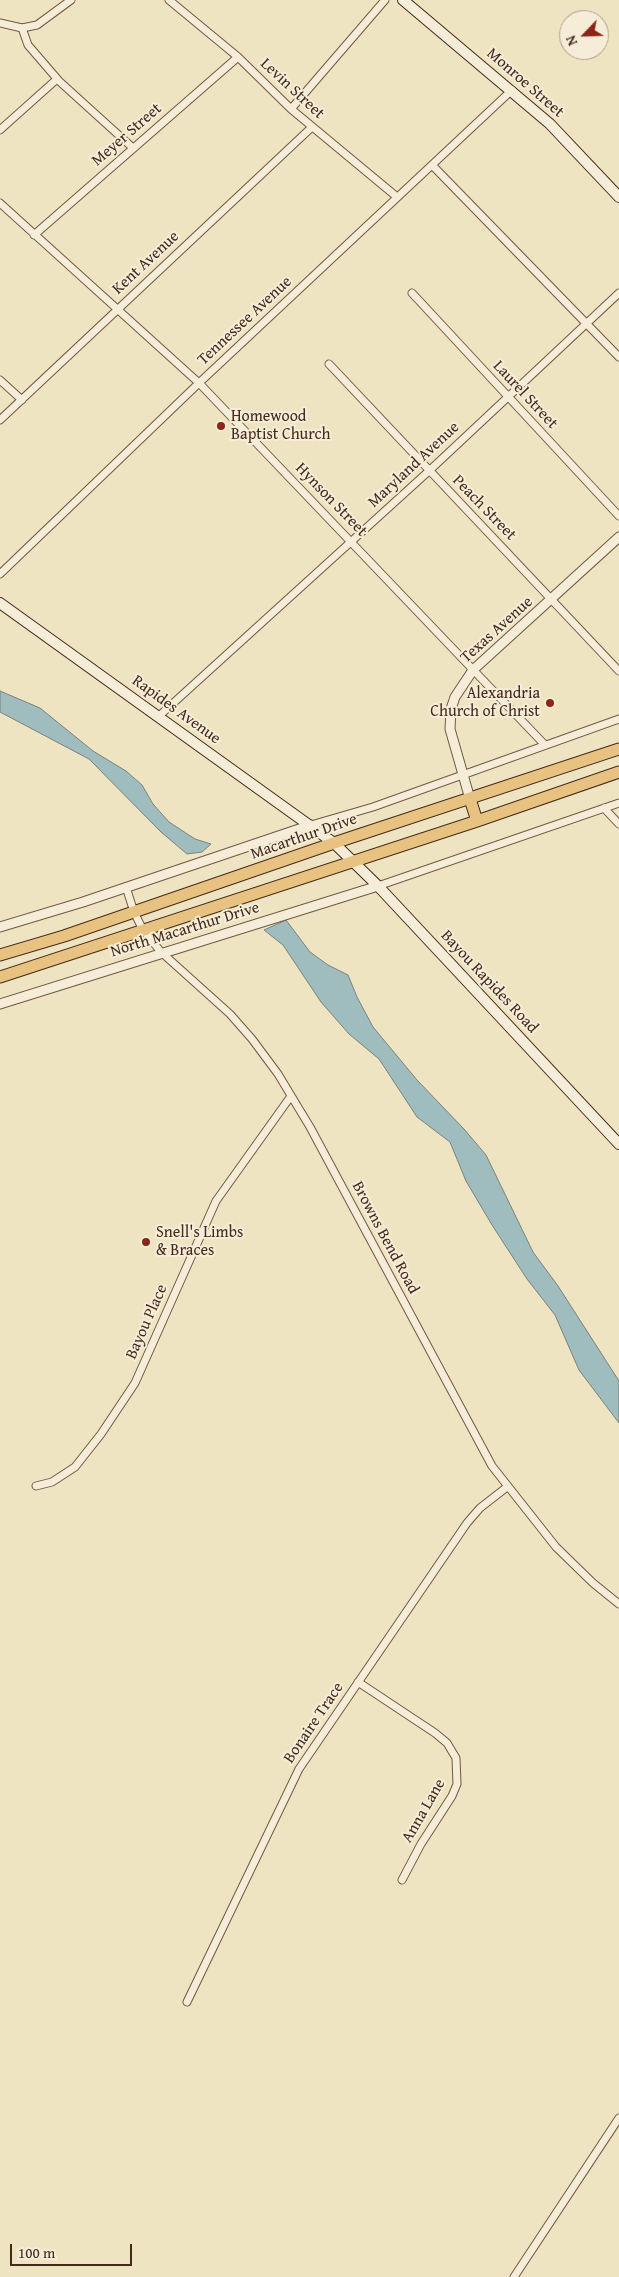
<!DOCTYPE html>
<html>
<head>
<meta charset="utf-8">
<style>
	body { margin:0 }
	#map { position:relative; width:619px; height:2277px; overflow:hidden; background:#efe4c1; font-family:"Gentium Book Plus",serif }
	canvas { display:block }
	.north { position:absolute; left:559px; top:10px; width:50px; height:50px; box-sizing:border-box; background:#f5edd7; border:1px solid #af9f8c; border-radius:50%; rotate:246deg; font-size:14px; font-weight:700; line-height:20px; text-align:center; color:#45291b }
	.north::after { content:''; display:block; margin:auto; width:18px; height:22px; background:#8f2418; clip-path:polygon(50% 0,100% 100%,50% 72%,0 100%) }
	.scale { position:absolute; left:10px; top:2244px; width:122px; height:22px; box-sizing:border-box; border:2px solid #45291b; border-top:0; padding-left:6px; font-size:15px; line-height:18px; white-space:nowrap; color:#45291b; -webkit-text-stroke:4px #f5edd7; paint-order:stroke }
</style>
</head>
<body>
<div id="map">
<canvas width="619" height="2277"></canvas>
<div class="north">N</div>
<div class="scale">100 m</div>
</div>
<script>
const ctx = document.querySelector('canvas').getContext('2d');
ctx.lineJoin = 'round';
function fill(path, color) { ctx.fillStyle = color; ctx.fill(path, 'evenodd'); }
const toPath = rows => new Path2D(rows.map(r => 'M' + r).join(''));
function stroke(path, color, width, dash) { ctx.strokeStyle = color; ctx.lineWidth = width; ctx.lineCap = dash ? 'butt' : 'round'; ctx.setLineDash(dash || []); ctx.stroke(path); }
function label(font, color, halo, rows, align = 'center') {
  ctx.font = font + ' "Gentium Book Plus",serif'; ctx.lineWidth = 4; ctx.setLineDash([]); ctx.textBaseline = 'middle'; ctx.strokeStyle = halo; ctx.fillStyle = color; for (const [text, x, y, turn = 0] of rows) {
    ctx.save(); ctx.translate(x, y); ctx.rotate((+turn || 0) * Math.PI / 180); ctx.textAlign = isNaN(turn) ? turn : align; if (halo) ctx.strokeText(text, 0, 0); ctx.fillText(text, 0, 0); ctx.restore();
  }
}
const water = toPath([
	[0,691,40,708,93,751,126,771,142,785,153,804,169,822,195,839,211,844,202,852,187,854,161,832,89,759,0,712,0,691],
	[286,920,310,952,328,965,348,975,357,997,373,1027,417,1080,464,1129,486,1155,533,1252,558,1286,619,1381,619,1423,579,1370,555,1315,527,1279,492,1225,466,1181,450,1142,417,1117,379,1059,349,1034,321,1002,283,945,264,930,286,920]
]);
const minor = toPath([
	[169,0,238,57,291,109,397,197],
	[0,23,22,28,37,25,71,0],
	[22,28,28,45,59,81,133,148],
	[291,109,385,0],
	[0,130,57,79],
	[432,165,619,357],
	[0,203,199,383,545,745],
	[34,235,238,57],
	[412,293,619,516],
	[329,364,619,671],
	[0,380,22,400],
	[0,420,312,127],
	[0,574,199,383,512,90],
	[159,716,430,470,619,293],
	[604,808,619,824],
	[311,825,373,807,619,719],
	[378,886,619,803],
	[126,887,134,912,143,930,161,952,230,1014,252,1039,278,1074,310,1127,492,1466,556,1547,593,1583,619,1604],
	[36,1486,52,1482,75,1467,101,1434,135,1383,216,1201,291,1096],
	[358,1682,435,1733,447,1743,456,1758,457,1784,452,1796,421,1844,402,1880],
	[187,2002,299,1769,467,1523,480,1508,507,1487],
	[514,2277,619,2118]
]);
const tertiary = toPath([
	[470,799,450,729,451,709,455,697,473,670,619,537],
	[0,927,83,902,311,825],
	[0,1004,378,886]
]);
const secondary = toPath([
	[403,0,550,124,619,197],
	[0,603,334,843,378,886,619,1144]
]);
const trunk = toPath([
	[470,799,477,821],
	[0,955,64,936,334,843,619,749],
	[0,977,477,821,619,772]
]);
const markers = [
	[221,426,5,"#8f2418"],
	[550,703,5,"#8f2418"],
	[146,1242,5,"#8f2418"]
];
const streetNames = [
	["Monroe Street",525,83,41],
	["Levin Street",292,89,43],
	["Meyer Street",127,135,-41],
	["Kent Avenue",146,263,-43],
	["Tennessee Avenue",245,321,-43],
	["Laurel Street",525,395,47],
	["Maryland Avenue",414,465,-43],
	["Hynson Street",331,500,46],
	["Peach Street",484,508,46],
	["Texas Avenue",497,630,-42],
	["Rapides Avenue",176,710,36],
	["Macarthur Drive",304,837,-19],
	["North Macarthur Drive",185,930,-17],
	["Bayou Rapides Road",489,982,47],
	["Browns Bend Road",385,1238,62],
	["Bayou Place",147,1322,-66],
	["Bonaire Trace",314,1723,-56],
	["Anna Lane",424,1811,-60]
];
const poiNames = [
	["Homewood",231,417],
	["Baptist Church",231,435],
	["Alexandria",540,694,"right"],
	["Church of Christ",540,712,"right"],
	["Snell's Limbs",156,1233],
	["& Braces",156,1251]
];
fill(water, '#9fbcbe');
stroke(water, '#7b817d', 1);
stroke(minor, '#705844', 9);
stroke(tertiary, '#705844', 11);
stroke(secondary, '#45291b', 12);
stroke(trunk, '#45291b', 13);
stroke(minor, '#f5edd7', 7);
stroke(tertiary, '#f5edd7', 9);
stroke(secondary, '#f5edd7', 10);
stroke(trunk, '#e8c280', 11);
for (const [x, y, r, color] of markers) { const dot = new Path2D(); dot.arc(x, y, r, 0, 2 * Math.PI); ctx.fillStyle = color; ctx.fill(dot); stroke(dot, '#f5edd7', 2); }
label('16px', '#45291b', '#f5edd7', streetNames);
label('16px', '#45291b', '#f5edd7', poiNames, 'left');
</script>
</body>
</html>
